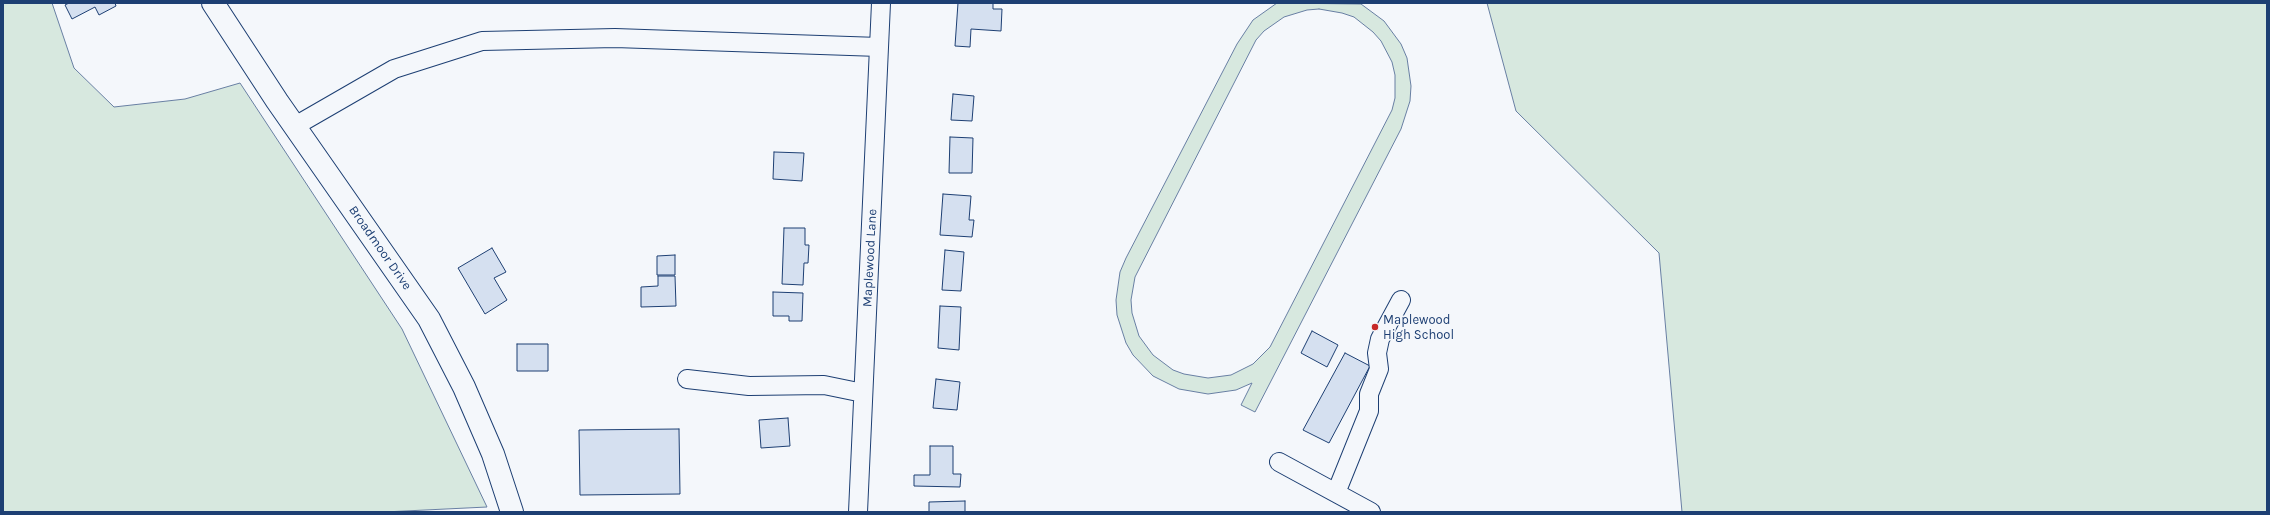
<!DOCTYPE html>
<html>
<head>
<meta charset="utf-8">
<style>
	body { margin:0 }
	#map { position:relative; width:2270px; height:515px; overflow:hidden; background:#f4f7fb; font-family:Karla,sans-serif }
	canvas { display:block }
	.frame { position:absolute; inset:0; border:4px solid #1d3f73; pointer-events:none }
</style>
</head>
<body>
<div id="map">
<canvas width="2270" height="515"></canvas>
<div class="frame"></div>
</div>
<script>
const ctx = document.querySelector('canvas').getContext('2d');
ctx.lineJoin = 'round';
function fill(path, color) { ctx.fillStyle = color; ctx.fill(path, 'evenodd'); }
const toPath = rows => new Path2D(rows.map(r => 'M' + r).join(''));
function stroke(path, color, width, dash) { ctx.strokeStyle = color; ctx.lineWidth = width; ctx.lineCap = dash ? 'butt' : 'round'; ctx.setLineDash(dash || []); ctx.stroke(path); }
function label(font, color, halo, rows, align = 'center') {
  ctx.font = font + ' Karla,sans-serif'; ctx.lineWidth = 3; ctx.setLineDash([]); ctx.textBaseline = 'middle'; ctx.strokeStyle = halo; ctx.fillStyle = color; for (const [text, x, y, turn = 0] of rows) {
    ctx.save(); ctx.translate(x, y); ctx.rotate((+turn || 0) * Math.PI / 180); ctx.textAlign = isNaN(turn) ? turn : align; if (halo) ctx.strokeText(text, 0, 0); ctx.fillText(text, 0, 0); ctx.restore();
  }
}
const green = toPath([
	[3,3,52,3,74,68,114,107,185,99,240,83,402,329,487,507,384,512,3,512,3,3],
	[1277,3,1361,4,1384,21,1401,44,1407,58,1411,86,1410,101,1401,129,1255,412,1241,405,1252,383,1236,390,1208,394,1179,389,1153,376,1133,355,1126,343,1117,315,1116,300,1120,272,1126,258,1237,44,1253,20,1277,3],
	[1319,9,1342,13,1354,17,1373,32,1381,41,1392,62,1395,75,1395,98,1392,110,1270,347,1253,364,1231,375,1208,378,1184,374,1173,370,1153,355,1139,336,1132,313,1131,300,1135,277,1256,40,1264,31,1284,17,1307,10,1319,9],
	[1487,3,2267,3,2267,512,1682,512,1659,253,1516,111,1487,3]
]);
const building = toPath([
	[69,3,115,3,116,6,99,15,95,7,72,19,65,5,69,3],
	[958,3,993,3,993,9,1002,9,1001,31,971,29,970,47,955,46,958,3],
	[953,94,974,96,972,121,951,120,953,94],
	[950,137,973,138,972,173,949,173,950,137],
	[774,152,804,153,802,181,773,179,774,152],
	[943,194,971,196,969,220,974,220,972,237,940,235,943,194],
	[784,228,805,228,805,245,809,245,808,263,804,263,803,285,782,284,784,228],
	[492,248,506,272,494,278,507,300,485,314,458,268,492,248],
	[945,250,964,252,961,291,942,290,945,250],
	[675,255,675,275,657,275,657,256,675,255],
	[658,276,675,276,676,306,641,307,641,287,658,286,658,276],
	[773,292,803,293,802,321,789,321,789,316,773,316,773,292],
	[940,306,961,307,959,350,938,348,940,306],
	[1312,331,1338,345,1327,367,1301,353,1312,331],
	[517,344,548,344,548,371,517,371,517,344],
	[1345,353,1370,366,1329,443,1303,430,1345,353],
	[936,379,960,382,957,410,933,408,936,379],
	[788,418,790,446,761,448,759,420,788,418],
	[679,429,680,494,580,495,579,430,679,429],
	[930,446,953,446,953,474,961,474,960,487,914,486,914,475,930,475,930,446],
	[965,501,965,512,929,512,929,502,965,501]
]);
const minor = toPath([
	[295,126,394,69,482,41,615,38,879,47],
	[687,379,749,386,824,385,863,393],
	[1279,462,1371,512],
	[1336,493,1369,411,1369,394,1379,369,1377,353,1380,339,1401,300],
	[858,512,881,3]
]);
const major = toPath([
	[213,3,277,101,429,319,464,387,493,454,512,512]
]);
const markers = [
	[1375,327,4,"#c62828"]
];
const streetNames = [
	["Broadmoor Drive",380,248,55],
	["Maplewood Lane",870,258,-87]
];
const poiNames = [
	["Maplewood",1383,320],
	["High School",1383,335]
];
fill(green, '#d7e8df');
stroke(green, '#687fa3', 1);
fill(building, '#d5e0f0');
stroke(building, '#1d3f73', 1);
stroke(minor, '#1d3f73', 20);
stroke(major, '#1d3f73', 24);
stroke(minor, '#f4f7fb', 18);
stroke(major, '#f4f7fb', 22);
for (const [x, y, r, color] of markers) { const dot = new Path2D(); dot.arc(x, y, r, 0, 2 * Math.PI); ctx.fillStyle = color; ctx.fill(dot); stroke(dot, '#f4f7fb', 1.5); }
label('13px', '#1d3f73', '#f4f7fb', streetNames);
label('13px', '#1d3f73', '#f4f7fb', poiNames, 'left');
</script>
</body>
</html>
